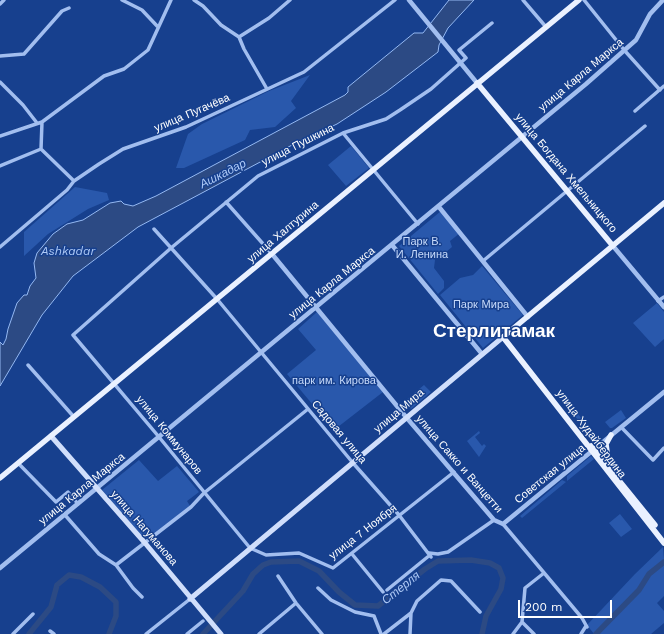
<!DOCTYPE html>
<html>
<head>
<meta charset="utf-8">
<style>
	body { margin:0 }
	#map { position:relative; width:664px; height:634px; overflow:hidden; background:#17408e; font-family:"Work Sans",sans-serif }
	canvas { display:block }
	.scale { position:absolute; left:518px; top:600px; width:94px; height:18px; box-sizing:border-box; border:2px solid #fff; border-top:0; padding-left:5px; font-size:12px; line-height:14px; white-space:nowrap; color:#fff; -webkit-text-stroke:3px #17408e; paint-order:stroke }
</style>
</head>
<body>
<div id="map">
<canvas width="664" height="634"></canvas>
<div class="scale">200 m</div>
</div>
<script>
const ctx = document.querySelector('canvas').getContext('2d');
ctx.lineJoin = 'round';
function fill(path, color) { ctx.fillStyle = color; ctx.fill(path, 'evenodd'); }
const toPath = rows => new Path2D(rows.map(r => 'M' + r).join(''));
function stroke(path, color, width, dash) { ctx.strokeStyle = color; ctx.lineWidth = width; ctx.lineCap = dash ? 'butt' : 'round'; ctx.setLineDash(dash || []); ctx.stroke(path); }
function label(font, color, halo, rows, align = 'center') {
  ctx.font = font + ' "Work Sans",sans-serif'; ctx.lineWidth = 3; ctx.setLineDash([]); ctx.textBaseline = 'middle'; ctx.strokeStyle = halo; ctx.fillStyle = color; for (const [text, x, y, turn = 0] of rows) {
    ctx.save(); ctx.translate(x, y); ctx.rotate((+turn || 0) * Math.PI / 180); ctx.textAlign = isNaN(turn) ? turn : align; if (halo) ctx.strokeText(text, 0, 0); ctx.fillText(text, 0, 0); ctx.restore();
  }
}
const green = toPath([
	[310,75,291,101,296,108,275,127,250,130,245,140,184,168,176,168,188,134,202,124,269,91],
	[351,146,369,168,346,186,328,165],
	[75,187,107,193,109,200,88,209,48,234,24,256,24,232],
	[441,211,460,233,450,241,452,247,446,252,438,253,435,260,434,268,444,281,444,288,438,294,399,246],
	[482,266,523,315,483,348,440,295,460,278,473,275],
	[657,303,664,312,664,339,655,347,633,323],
	[317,312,383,392,334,430,287,374,316,350,298,329],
	[424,385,431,392,411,409,405,401],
	[571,405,593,433,591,437,568,407],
	[621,410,626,418,612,428,610,428,605,422],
	[479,431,480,433,475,437,482,446,484,444,486,446,479,457,467,441],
	[591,456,594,459,567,481,567,476],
	[139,460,158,481,177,466,199,492,187,501,190,506,150,539,143,537,102,490],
	[562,480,566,482,522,518,520,516],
	[620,514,632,529,621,537,609,523],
	[663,547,664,560,648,573,638,589,594,634,587,625,635,574],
	[664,563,664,596,657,603,664,611,664,623,651,634,598,634,640,591,650,574]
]);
const water = toPath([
	[449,0,474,0,448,28,439,45,438,52,386,92,337,124,294,144,138,227,73,276,42,315,0,386,0,342,3,345,6,339,8,329,17,303,24,295,27,295,30,286,36,278,34,263,37,253,53,234,67,224,83,220,110,203,121,201,124,204,133,206,156,196,345,95,348,92,348,87,414,33,423,33,449,0]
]);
const river = toPath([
	[29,634,51,607,57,585,69,575,81,577,100,587,116,602,116,616,109,634],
	[203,634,243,591,253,574,263,565,271,562,299,561,319,571,339,592,355,605,378,606,425,569,438,561,471,560,490,563,499,568,503,578,501,589,486,616,482,634],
	[596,634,639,590,649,574,664,562]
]);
const minor = toPath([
	[122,0,142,10,158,27],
	[194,0,203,6,221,25,239,37,244,49,267,89],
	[523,0,546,27],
	[584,0,625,51,660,90],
	[0,4,4,0],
	[239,37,269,18,290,0],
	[0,56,24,54,62,11,69,8],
	[0,82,23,105,37,123],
	[635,111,664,86],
	[42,122,41,149,74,181],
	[343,133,418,224],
	[0,136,42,122,104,76,124,69,148,50,171,0],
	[0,166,41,149],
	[226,202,272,254],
	[154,229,217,299,353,463,399,515,431,557],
	[0,247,67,190,74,181,99,164,123,149,186,127,304,72,395,0],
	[483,261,645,126],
	[658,301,664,297],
	[28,365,74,417],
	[621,427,653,460,664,448],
	[18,463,56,502,68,492,78,504],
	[454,472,333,568,299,553,266,555,250,548,159,437,73,335,171,248,258,176,343,133,386,119,400,110,431,89,466,58,459,50,492,23],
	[65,515,99,554,116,565,191,507,204,493,308,409],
	[503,524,582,618,587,627],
	[429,553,438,554,448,552,494,520],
	[352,554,383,592],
	[116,565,133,588,142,597],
	[278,576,296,603,322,634],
	[318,588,331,600,355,612,374,616,381,634],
	[387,590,430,555],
	[522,622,534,634],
	[50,631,54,634],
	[13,634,33,614],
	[146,634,190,599],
	[187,634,203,621],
	[259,634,296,603],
	[384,634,411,613,417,601,441,580,451,581,480,612],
	[410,634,411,613],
	[513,634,522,622,525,588,544,573],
	[581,634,586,626]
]);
const tertiary = toPath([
	[409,0,477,83],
	[439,207,528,317],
	[392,245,482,354],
	[613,246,664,307],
	[272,254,406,417,494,520,503,524,664,392],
	[0,568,586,84,636,40,650,14,663,0]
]);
const secondary = toPath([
	[51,436,145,543,221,634],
	[190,599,503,337]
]);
const primary = toPath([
	[477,83,613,246],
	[664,203,503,337,664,543],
	[591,446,655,525],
	[609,467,606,444,611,435],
	[0,478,579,0]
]);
const streetNames = [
	["улица Карла Маркса",581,75,-40],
	["улица Пугачёва",192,113,-23],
	["улица Пушкина",298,145,-27],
	["улица Богдана Хмельницкого",566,173,50],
	["улица Халтурина",283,232,-40],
	["улица Карла Маркса",332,283,-39],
	["улица Мира",399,411,-40],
	["Садовая улица",339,432,50],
	["улица Худайбердина",591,434,53],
	["улица Коммунаров",169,435,51],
	["улица Сакко и Ванцетти",459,464,49],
	["Советская улица",550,474,-39],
	["улица Карла Маркса",82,489,-39],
	["улица Нагуманова",144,528,49],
	["улица 7 Ноября",363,532,-38]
];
const parkNames = [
	["Парк В.",422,242],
	["И. Ленина",422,255],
	["Парк Мира",481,305],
	["парк им. Кирова",334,381]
];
const waterNames = [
	["Ашкадар",223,174,-27],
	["Ashkadar",68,251],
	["Стерля",401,588,-39]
];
const townNames = [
	["Стерлитамак",494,331]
];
fill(green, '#2958ac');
fill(water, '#2c4a84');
stroke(water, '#94b8f2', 1);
stroke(river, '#2c4a84', 5.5);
stroke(minor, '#a2beef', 3.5);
stroke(tertiary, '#a2beef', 4.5);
stroke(secondary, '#d0defb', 5);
stroke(primary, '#eaf1ff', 5.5);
label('11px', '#fff', '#17408e', streetNames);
label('11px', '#c8dbfb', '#17408e', parkNames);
label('italic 12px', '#aec9f6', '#17408e', waterNames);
label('bold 19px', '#fff', '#17408e', townNames);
</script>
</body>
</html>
